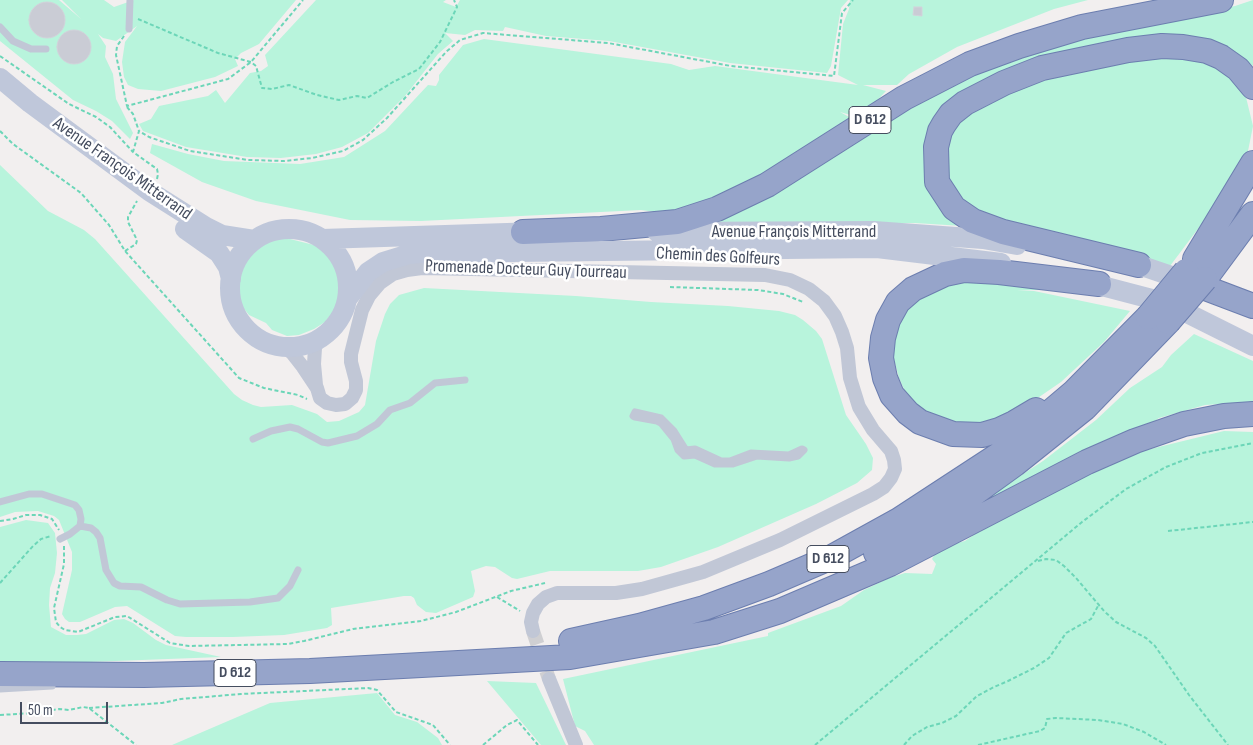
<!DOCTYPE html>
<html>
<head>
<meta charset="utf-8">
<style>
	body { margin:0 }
	#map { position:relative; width:1253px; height:745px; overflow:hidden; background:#f2efef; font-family:"Sofia Sans Condensed",sans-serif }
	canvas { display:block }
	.scale { position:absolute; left:20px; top:702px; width:88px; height:22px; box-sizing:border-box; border:2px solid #454d5f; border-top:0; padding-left:6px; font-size:15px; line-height:18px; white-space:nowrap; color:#454d5f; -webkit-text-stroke:4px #fff; paint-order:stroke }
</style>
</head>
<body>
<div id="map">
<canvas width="1253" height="745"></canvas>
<div class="scale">50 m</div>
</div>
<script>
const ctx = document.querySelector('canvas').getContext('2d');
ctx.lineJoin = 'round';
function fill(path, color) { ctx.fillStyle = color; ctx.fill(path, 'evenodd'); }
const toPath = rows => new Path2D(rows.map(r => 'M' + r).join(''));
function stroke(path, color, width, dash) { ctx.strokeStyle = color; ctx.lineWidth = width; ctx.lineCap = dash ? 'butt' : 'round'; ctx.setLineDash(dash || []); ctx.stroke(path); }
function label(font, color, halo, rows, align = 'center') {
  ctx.font = font + ' "Sofia Sans Condensed",sans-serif'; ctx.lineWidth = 5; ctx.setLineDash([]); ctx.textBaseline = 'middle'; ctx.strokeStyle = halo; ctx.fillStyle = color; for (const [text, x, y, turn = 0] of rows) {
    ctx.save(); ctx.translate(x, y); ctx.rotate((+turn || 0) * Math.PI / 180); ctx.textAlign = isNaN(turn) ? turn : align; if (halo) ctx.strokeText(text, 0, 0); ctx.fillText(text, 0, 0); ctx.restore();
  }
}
const green = toPath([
	[0,0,59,0,81,19,62,0,104,0,114,7,134,0,296,0,259,44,241,53,235,59,238,66,215,77,161,91,138,89,128,85,124,77,122,62,125,42,137,26,116,41,103,38,98,34,106,46,105,57,113,74,116,99,133,133,130,139,112,121,96,111,73,100,0,41],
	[316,0,446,0,443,2,456,7,460,0,848,0,841,8,831,66,827,73,730,63,609,41,546,36,505,27,503,31,475,30,465,35,445,33,453,41,438,54,405,96,368,133,342,147,316,154,281,158,247,157,186,147,143,131,139,124,151,119,159,106,208,96,216,90,225,103,250,73,261,71,268,66,265,55],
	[850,0,1088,0,1054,9,957,47,909,74,897,85,863,85,886,91,868,110,854,116,840,112,851,118,751,186,671,214,641,210,421,221,350,220,256,201,202,182,150,153,152,144,188,154,224,161,300,164,344,157,385,131,428,85,436,86,439,80,439,75,463,45,484,39,671,64,689,70,715,66,858,85,838,75,843,24,849,9],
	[1253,0,1253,66,1236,53,1218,46,1013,73,926,153,963,226,915,223,856,223,684,227,899,112,987,67,1071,38,1235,6],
	[1143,58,1166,58,1208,62,1231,72,1244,89,1253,126,1246,161,1231,185,1170,266,988,219,964,203,950,186,945,166,950,133,970,112,1024,85,1075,70],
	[0,165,48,211,84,230,95,239,234,394,242,400,253,405,261,407,292,405,317,414,327,422,339,421,359,412,365,405,376,341,385,314,390,304,399,295,424,288,576,296,651,302,728,306,779,311,795,315,803,320,816,331,822,339,846,415,866,444,873,458,872,470,857,483,816,504,718,547,661,567,638,571,550,571,517,579,512,578,495,567,486,566,471,571,475,591,473,597,436,613,426,612,417,605,414,598,411,596,404,596,331,608,332,625,327,628,284,635,233,637,186,637,175,636,127,606,115,607,80,622,69,622,65,619,62,614,72,570,72,552,59,520,54,516,38,511,15,512,0,517],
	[273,239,290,239,318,246,328,253,338,270,340,283,339,298,334,311,325,322,314,329,299,335,287,336,272,330,266,323,249,315,240,304,239,273,244,264,260,246],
	[973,278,1003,281,1047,290,1017,290,1034,291,1130,311,1104,342,1061,382,1026,406,997,419,970,427,938,419,925,411,907,396,899,378,892,352,893,328,904,306,923,291],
	[1194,334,1253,361,1253,402,1205,405,1159,418,1146,427,940,528,1043,461,1096,420,1130,388,1162,367,1171,355],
	[1224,431,1253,432,1253,745,594,745,585,731,575,726,563,679,768,636,768,633,841,606,864,590,889,578,905,573,932,574,936,564,932,559,938,548,965,541,975,534,1022,508,1096,471,1110,466,1126,455],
	[26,520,48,523,55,533,57,553,55,573,50,588,49,605,51,627,66,635,77,635,86,634,114,620,124,619,133,623,156,640,166,645,221,657,89,662,0,662,0,527],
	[487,681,536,683,566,745,541,745],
	[377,693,395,715,417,722,438,738,442,745,172,745,270,703]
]);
const building = toPath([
	'29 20a18 18 0 1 1 36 0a18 18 0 1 1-36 0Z',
	[914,7,922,7,922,16,913,15,914,7],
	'57 47a17 17 0 1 1 34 0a17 17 0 1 1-34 0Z'
]);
const minorTunnel = toPath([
	[533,631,549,679]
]);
const path = toPath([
	[138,19,218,53,251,62,256,66,262,88,272,89,289,85,317,95,339,100,357,96,367,98,393,82,419,69,440,42,457,7,454,0],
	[124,36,117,46,116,55,127,106,228,79,251,62,303,0],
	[0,56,69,104,96,117,110,127,133,152],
	[127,107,133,114,139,131],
	[0,131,13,144,81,193,109,225,125,251,239,378,264,388,298,395,307,399],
	[157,179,158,174,157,169,133,152,139,131,149,137,190,151,248,160,284,161,312,158,343,151,363,140,387,118,446,52,460,40,483,33,608,43,731,66,834,76,842,13,853,0],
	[125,251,136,244,137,240,128,222,128,217,137,201],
	[670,287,758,290,783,294,803,302],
	[0,521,13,519,26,515,40,515,52,519,59,530],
	[1168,531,1253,522],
	[64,546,64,564,54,608,56,622,60,627,65,630,78,632,115,617,127,616,170,643,189,646,288,644,304,641,353,629,421,621,456,612,511,591,545,583],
	[1038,561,1046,559,1056,560,1064,566,1076,578,1104,611,1116,622,1146,638,1155,646,1189,695,1228,745],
	[0,583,33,546,41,539,51,536],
	[497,597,520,611],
	[89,708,162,703,181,699,241,694,368,688,377,690,396,712,433,725,450,745],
	[0,715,34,713,59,709,69,710,83,707,89,708,136,745],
	[483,745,507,725,517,720,538,745],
	[815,745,1082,522,1126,489,1166,467,1202,453,1253,443],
	[904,745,912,736,927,727,942,723,956,716,977,696,994,687,1008,681,1034,668,1049,658,1066,633,1091,619,1098,606],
	[978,745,1040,731,1045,728,1047,719,1056,718,1098,720,1123,724,1144,732,1166,745]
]);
const service = toPath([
	[0,27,13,41,31,49,46,49],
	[129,29,130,0],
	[635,412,661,418,674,431,686,450,695,449,721,461,730,461,751,453,789,455,802,449,804,450,798,456,789,458,757,456,733,464,715,464,695,455,684,456,678,450,674,439,661,423,657,421,635,417,633,416,635,412],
	[253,439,271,431,290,427,298,429,322,442,328,443,357,436,377,424,390,410,410,403,435,383,465,380],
	[0,502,29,494,42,494,75,505,79,510,81,519,80,526,70,534,60,539],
	[80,526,91,528,96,532,100,538,106,570,114,583,120,586,141,587,167,600,180,604,250,602,278,598,290,586,298,570],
	[0,689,52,686]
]);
const minor = toPath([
	[284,347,292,353,303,367,317,388,320,398,327,403,336,405,345,404,352,398,356,390,356,381,351,362,351,354,362,310,369,296,380,283,393,274,407,270,422,268,765,275,790,280,809,289,824,301,835,316,842,332,847,348,850,378,859,407,873,430,891,451,894,460,895,469,891,478,884,487,873,494,780,540,703,572,642,589,616,593,557,593,546,597,538,604,533,613,531,622,533,631],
	[316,385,314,364,315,348,318,340],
	[549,679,576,745]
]);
const secondary = toPath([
	[0,78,30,103,149,191,206,227,222,235,254,240],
	[185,229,219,253,228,267,231,279],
	'230 288a59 59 0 1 1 118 0a59 59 0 1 1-118 0Z',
	[657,232,874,231,983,239,1017,245],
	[322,239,538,232],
	[1125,263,1139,265,1192,283],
	[1083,281,1167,303,1253,346],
	[348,298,368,272,383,262,409,254,420,253,877,248,1001,263]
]);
const trunk = toPath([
	[523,232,601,229,677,222,717,209,767,185,904,98,970,64,1019,46,1082,27,1221,0],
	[1195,259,1253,163],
	[1139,265,1003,232,973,221,954,208,937,182,936,147,940,131,944,124,951,114,965,103,1004,83,1042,68,1128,50,1162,46,1183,47,1207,51,1221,57,1238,69,1253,87],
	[1205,279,1253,214],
	[1187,281,1253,306],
	[1036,410,1014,423,999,430,982,435,953,434,920,422,908,413,892,395,885,378,881,358,883,338,888,320,898,302,913,289,945,274,964,270,999,272,1099,284],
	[876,553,902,540,961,503,1015,464,1085,408,1168,322],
	[571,641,639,626,704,608,769,584,832,557,899,520,1003,452,1074,392,1148,317],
	[0,674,144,675,310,671,570,657,714,632,780,611,890,564,1087,462,1135,441,1184,424,1224,416,1253,414]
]);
const trunkBridge = toPath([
	[1148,317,1186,271],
	[1168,322,1205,279]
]);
const shields = [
	[870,120,42],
	[828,559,42],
	[235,673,42]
];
const shieldNames = [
	["D 612",870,120],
	["D 612",828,559],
	["D 612",235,673]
];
const streetNames = [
	["Avenue François Mitterrand",122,169,35],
	["Avenue François Mitterrand",794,232],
	["Chemin des Golfeurs",718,257,3],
	["Promenade Docteur Guy Tourreau",526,270,2]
];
fill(green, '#b8f4dc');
fill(building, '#caccd5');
stroke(building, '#d2d3db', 1);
stroke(minorTunnel, '#cfcfd2', 14, [14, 7]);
stroke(trunk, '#6c7eaf', 26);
stroke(path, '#6cd6b8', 2, [4, 2.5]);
stroke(service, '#c1c7d6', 7);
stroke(minor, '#c1c7d6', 14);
stroke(secondary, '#bfc7da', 20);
stroke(trunk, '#96a4ca', 24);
stroke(trunkBridge, '#6c7eaf', 26, []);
stroke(trunkBridge, '#96a4ca', 24);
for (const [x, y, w] of shields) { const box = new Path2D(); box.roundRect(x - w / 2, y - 13.5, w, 27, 4); ctx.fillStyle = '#fff'; ctx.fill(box); stroke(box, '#454d5f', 1); }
label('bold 16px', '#454d5f', null, shieldNames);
label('18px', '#454d5f', '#fff', streetNames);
</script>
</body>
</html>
